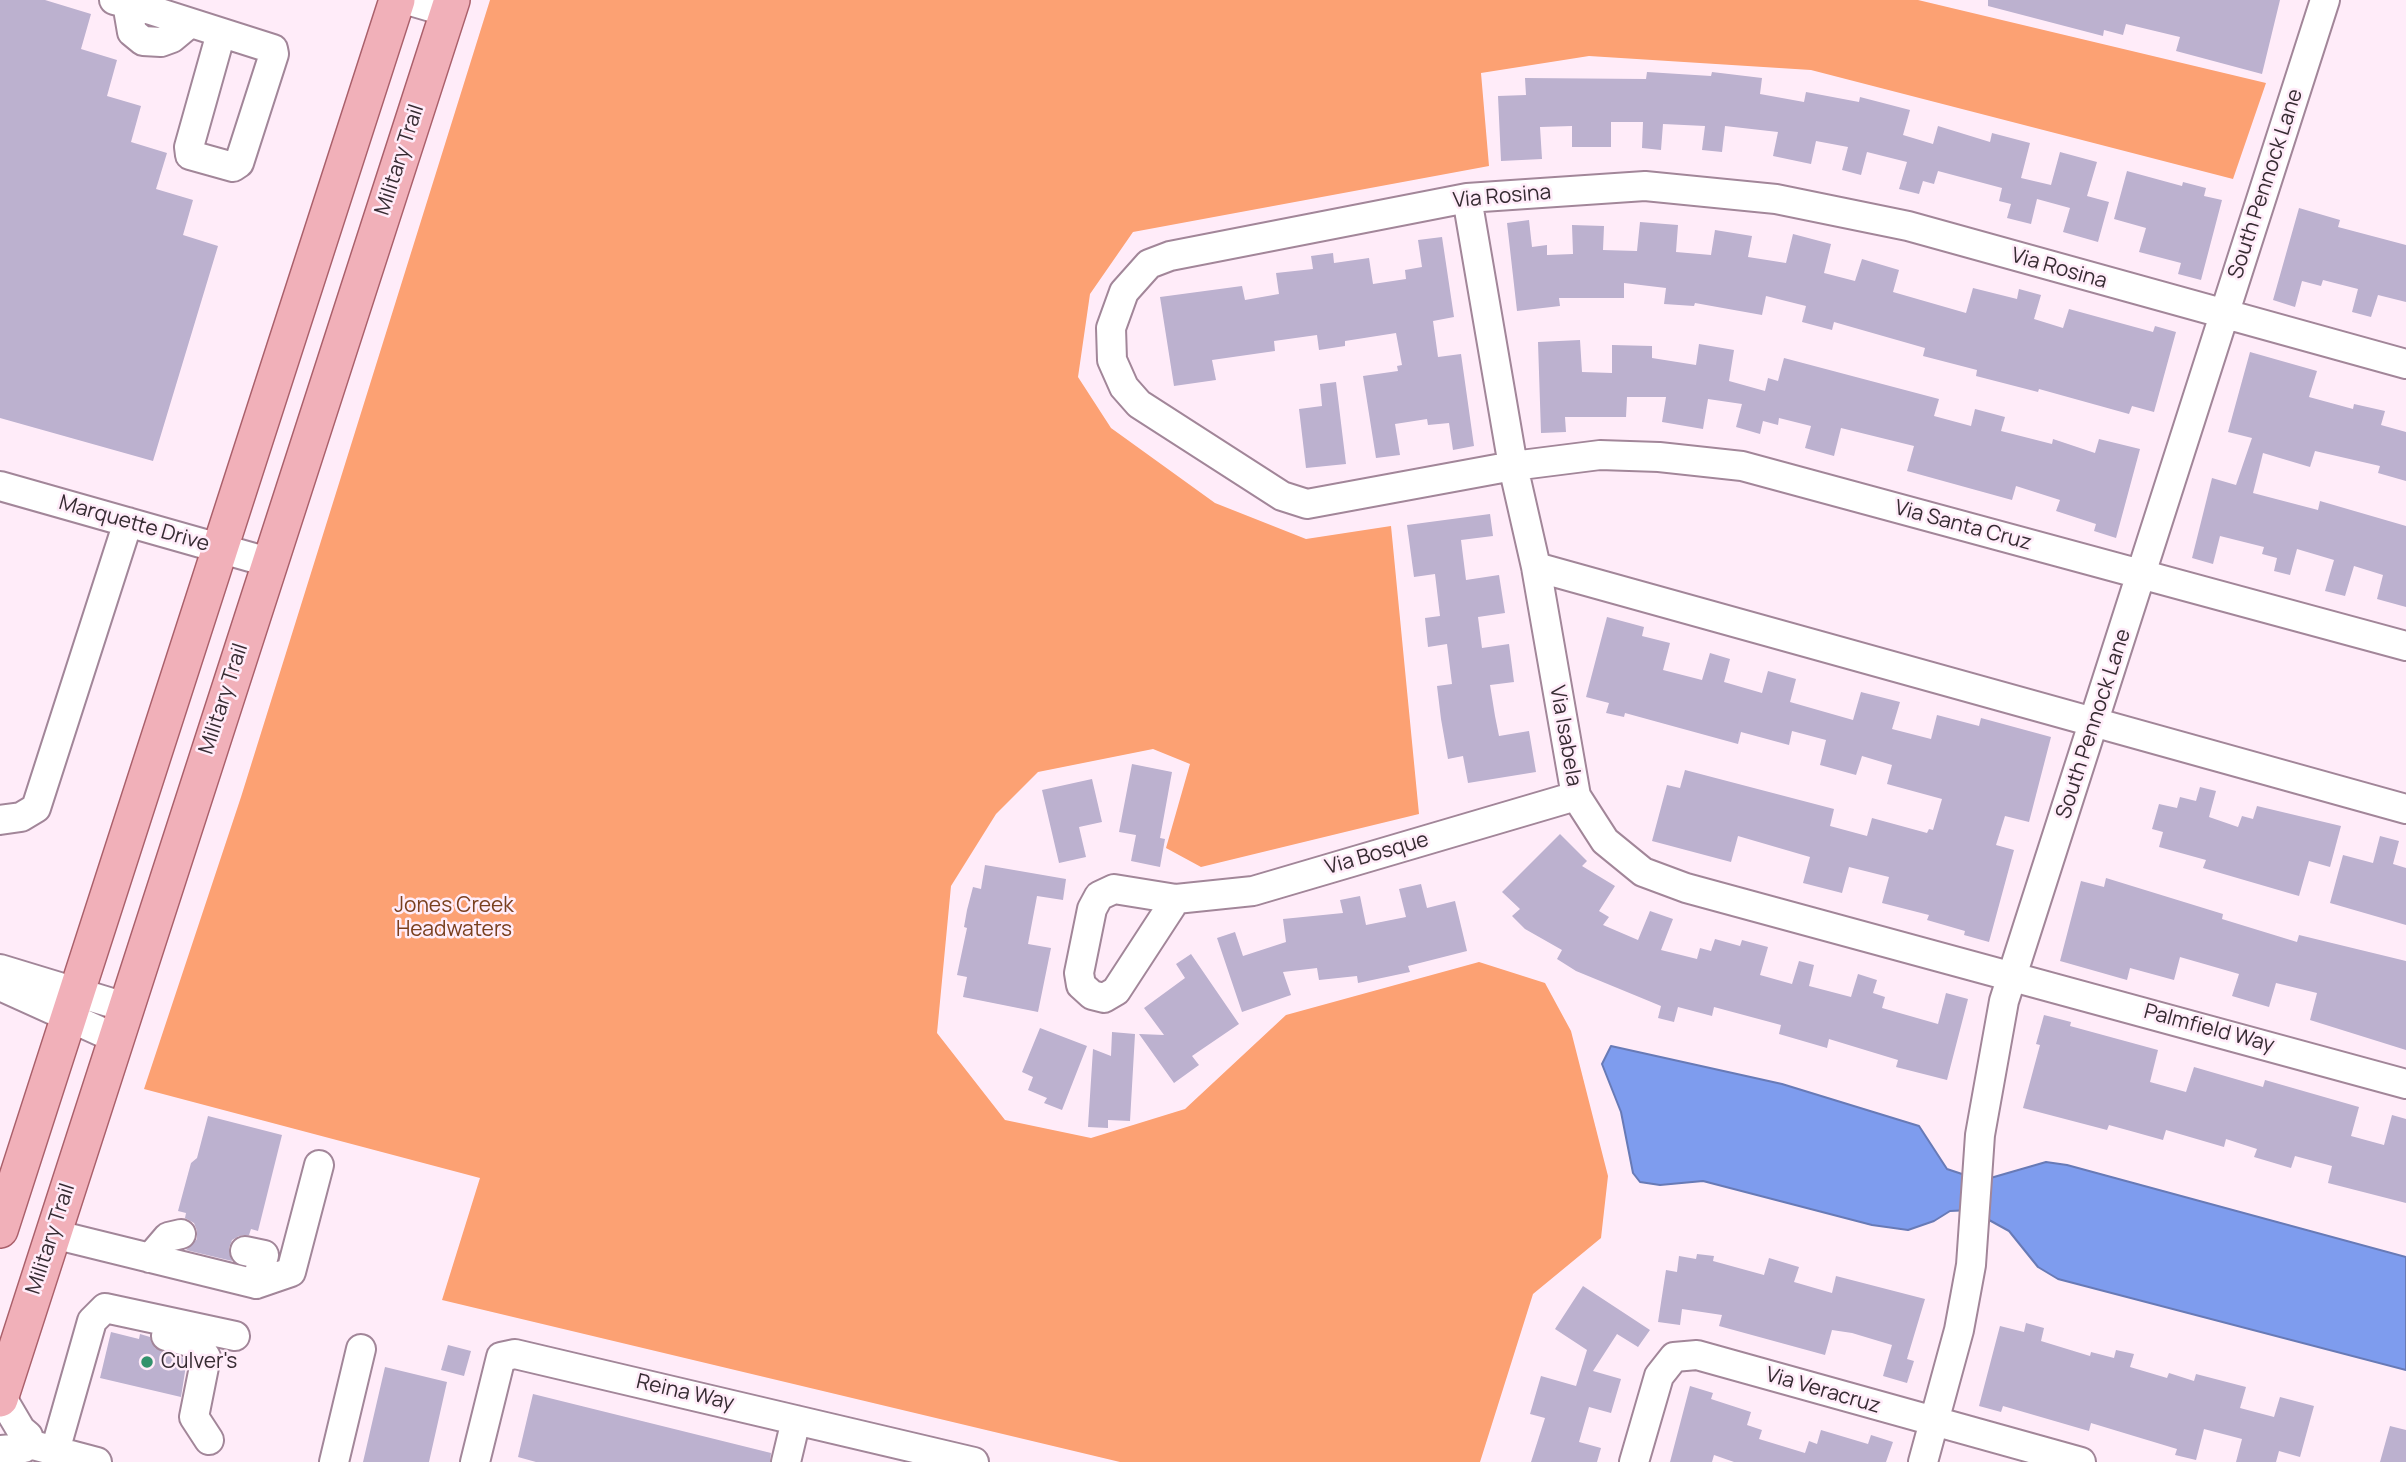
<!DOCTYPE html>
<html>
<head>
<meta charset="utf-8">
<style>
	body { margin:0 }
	canvas { display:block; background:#ffecf9 }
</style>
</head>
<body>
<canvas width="2406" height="1462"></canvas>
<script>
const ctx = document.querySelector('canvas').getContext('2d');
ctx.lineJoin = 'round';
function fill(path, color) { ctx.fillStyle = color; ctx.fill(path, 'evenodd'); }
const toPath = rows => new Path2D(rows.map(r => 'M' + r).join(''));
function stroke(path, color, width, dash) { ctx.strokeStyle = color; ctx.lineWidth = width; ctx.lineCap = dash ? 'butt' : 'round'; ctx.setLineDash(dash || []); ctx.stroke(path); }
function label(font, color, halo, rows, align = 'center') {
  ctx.font = font + ' Manrope,sans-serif'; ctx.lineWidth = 5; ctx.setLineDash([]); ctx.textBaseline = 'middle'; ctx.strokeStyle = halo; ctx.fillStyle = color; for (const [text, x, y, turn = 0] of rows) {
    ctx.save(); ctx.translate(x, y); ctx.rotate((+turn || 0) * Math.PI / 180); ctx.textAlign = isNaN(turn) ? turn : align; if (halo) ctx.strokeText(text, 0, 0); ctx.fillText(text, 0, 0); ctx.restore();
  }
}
const forest = toPath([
	[490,0,1918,0,2266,83,2233,179,1811,70,1589,56,1481,73,1489,166,1133,232,1090,294,1078,377,1111,428,1215,503,1306,539,1391,526,1419,814,1201,867,1166,848,1190,764,1153,749,1038,772,996,814,951,886,937,1033,1005,1120,1091,1138,1185,1109,1286,1015,1479,962,1545,983,1571,1031,1608,1176,1601,1238,1533,1294,1480,1462,1120,1462,442,1300,480,1178,144,1089,241,797]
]);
const water = toPath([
	[1611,1046,1782,1084,1919,1126,1947,1169,1965,1175,1987,1179,2046,1162,2067,1165,2406,1257,2406,1370,2058,1279,2038,1267,2009,1231,1971,1210,1950,1211,1934,1221,1908,1230,1872,1225,1703,1181,1660,1185,1640,1182,1633,1173,1621,1112,1602,1064,1611,1046]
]);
const building = toPath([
	[0,0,45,0,91,14,81,49,117,60,107,96,141,106,131,142,167,153,156,189,193,200,183,235,218,246,153,461,0,418],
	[1988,0,2280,0,2262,74,2176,51,2180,37,2126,24,2123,35,2104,30,2103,36,1988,6],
	[1647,72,1711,76,1712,72,1762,78,1760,94,1804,102,1806,92,1859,102,1860,97,1910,110,1903,135,1933,144,1938,126,1990,142,1992,133,2030,143,2021,178,2051,185,2060,152,2097,162,2087,196,2109,202,2098,242,2063,232,2070,208,2037,199,2031,224,2007,218,2011,204,1999,201,2002,188,1938,171,1934,184,1923,181,1919,194,1899,189,1907,162,1867,152,1861,175,1842,170,1848,147,1816,141,1811,164,1773,156,1778,132,1725,126,1722,152,1702,150,1705,126,1663,124,1661,150,1642,148,1643,122,1611,122,1611,147,1572,147,1572,126,1540,127,1542,159,1501,161,1498,96,1526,95,1525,78,1646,79],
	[2127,171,2182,186,2183,182,2206,188,2204,196,2222,200,2201,280,2178,274,2181,263,2139,252,2146,228,2114,219],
	[2299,208,2340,220,2338,227,2406,245,2406,302,2378,295,2371,317,2352,312,2358,289,2323,280,2321,286,2302,281,2295,307,2273,300],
	[1529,220,1532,247,1547,245,1547,255,1573,254,1572,225,1604,226,1603,250,1637,251,1640,222,1678,225,1676,252,1711,255,1715,230,1752,236,1748,257,1786,263,1793,234,1831,244,1824,273,1855,281,1862,259,1899,270,1893,292,1966,313,1973,288,2017,299,2019,289,2041,295,2034,319,2063,328,2069,309,2153,332,2155,326,2176,332,2154,412,2132,406,2129,414,2039,389,2038,392,1976,376,1977,370,1923,356,1925,348,1834,322,1832,330,1802,322,1806,306,1766,296,1762,315,1695,303,1694,306,1664,304,1666,288,1624,283,1624,298,1559,298,1560,306,1517,311,1507,223],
	[1442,237,1454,317,1433,321,1438,357,1461,354,1474,446,1453,450,1449,423,1428,425,1427,419,1395,424,1400,455,1376,458,1363,376,1398,371,1397,366,1402,365,1396,333,1345,341,1345,346,1319,350,1317,335,1274,341,1275,351,1212,360,1216,380,1174,386,1160,297,1242,286,1245,300,1279,294,1276,273,1313,269,1311,256,1333,253,1334,263,1369,258,1373,284,1406,279,1405,270,1422,267,1418,240],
	[1580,340,1582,372,1612,373,1612,345,1652,346,1652,358,1696,365,1699,344,1734,350,1729,381,1765,391,1768,378,1778,381,1784,358,1939,399,1934,416,1971,426,1975,409,2005,417,2001,431,2052,444,2053,439,2095,453,2099,439,2140,449,2116,538,2094,531,2096,524,2056,511,2060,500,2016,486,2012,500,1907,471,1914,446,1841,428,1834,456,1805,448,1811,426,1779,418,1778,425,1763,421,1760,434,1736,427,1742,404,1708,399,1703,429,1662,422,1666,397,1627,397,1626,417,1565,417,1566,432,1541,433,1538,342],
	[2250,352,2317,371,2309,397,2353,409,2354,404,2385,411,2381,425,2406,432,2406,481,2378,473,2380,466,2315,451,2310,467,2263,453,2253,493,2318,510,2320,501,2406,526,2406,607,2377,599,2383,575,2354,566,2345,596,2325,591,2334,560,2297,549,2290,575,2274,571,2277,558,2262,554,2264,547,2220,536,2213,564,2192,558,2212,478,2236,485,2252,438,2228,432],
	[1336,382,1346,464,1306,468,1299,409,1322,406,1320,384],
	[1490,514,1493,536,1461,540,1466,580,1499,575,1505,613,1478,617,1482,648,1509,644,1514,682,1490,685,1495,716,1499,736,1529,731,1536,772,1468,783,1463,756,1448,759,1441,719,1437,686,1452,684,1447,644,1428,647,1425,618,1440,616,1435,574,1414,577,1407,525],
	[1607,617,1644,627,1642,636,1670,643,1663,670,1702,680,1710,653,1730,659,1724,682,1762,693,1768,671,1796,679,1790,702,1853,720,1861,692,1900,702,1892,729,1931,739,1937,715,1979,726,1981,718,2051,737,2029,822,2005,816,1996,845,2014,850,1989,942,1964,935,1965,931,1927,920,1929,915,1882,903,1889,877,1849,867,1842,893,1803,883,1810,857,1738,836,1731,862,1652,841,1667,785,1680,788,1685,770,1834,809,1830,826,1867,836,1872,818,1927,833,1929,829,1933,830,1942,799,1887,784,1892,765,1862,756,1856,775,1820,765,1826,740,1792,731,1789,745,1741,732,1738,744,1625,713,1624,717,1606,713,1609,703,1586,697],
	[1132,764,1172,772,1160,838,1165,839,1160,867,1131,861,1136,835,1119,832],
	[1092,779,1102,822,1079,827,1086,857,1059,863,1042,790],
	[2200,787,2216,791,2209,817,2238,827,2242,816,2253,819,2257,806,2341,826,2330,867,2309,861,2299,896,2203,868,2206,860,2159,847,2163,832,2152,829,2159,804,2177,808,2180,797,2196,801],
	[1560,834,1587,861,1582,866,1615,886,1599,911,1609,917,1603,925,1638,940,1650,911,1673,919,1661,950,1697,959,1700,948,1711,951,1715,939,1740,946,1742,940,1768,947,1760,975,1792,984,1799,961,1814,965,1809,986,1851,997,1858,974,1877,980,1873,993,1885,997,1882,1008,1938,1024,1946,993,1968,999,1947,1080,1896,1067,1898,1060,1829,1039,1827,1048,1779,1034,1781,1025,1714,1007,1712,1016,1678,1007,1674,1022,1658,1018,1661,1006,1576,971,1557,959,1562,950,1525,929,1512,916,1520,909,1502,892],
	[2380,836,2399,841,2393,864,2406,868,2406,925,2330,903,2343,855,2373,863],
	[985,865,1066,879,1063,900,1037,896,1028,944,1051,948,1038,1012,963,997,967,977,957,975,967,928,964,927,967,910,973,887,981,889],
	[2106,878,2223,914,2222,919,2297,942,2299,935,2406,961,2406,1050,2310,1020,2317,993,2276,983,2269,1007,2232,996,2239,974,2180,957,2174,980,2130,968,2127,980,2060,961,2081,881,2104,887],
	[1421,884,1427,908,1455,901,1467,951,1408,966,1410,972,1358,983,1357,976,1319,980,1317,968,1283,972,1291,995,1242,1012,1217,938,1235,932,1243,956,1286,942,1283,919,1343,913,1340,900,1360,896,1366,925,1406,917,1399,889],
	[1191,954,1239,1024,1192,1056,1199,1065,1174,1083,1139,1034,1164,1035,1144,1008,1185,978,1176,964],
	[2044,1015,2071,1022,2070,1026,2158,1050,2150,1082,2186,1092,2194,1067,2263,1087,2265,1080,2359,1107,2351,1136,2384,1145,2392,1115,2406,1119,2406,1203,2328,1183,2332,1166,2295,1156,2291,1168,2254,1157,2257,1149,2226,1139,2224,1147,2166,1130,2163,1140,2109,1125,2107,1130,2023,1108,2040,1045,2036,1044],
	[1040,1028,1087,1046,1062,1110,1044,1103,1047,1098,1028,1090,1033,1077,1022,1072],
	[1112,1032,1135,1034,1130,1121,1108,1120,1108,1128,1088,1127,1093,1049,1111,1056],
	[208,1116,282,1135,258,1231,251,1229,249,1235,239,1236,232,1240,229,1248,232,1261,186,1250,197,1239,197,1231,194,1223,185,1218,186,1213,178,1211,191,1163,197,1158],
	[1697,1254,1714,1256,1713,1261,1764,1275,1769,1258,1799,1267,1794,1282,1832,1293,1836,1276,1925,1299,1907,1359,1914,1361,1907,1383,1883,1376,1892,1345,1852,1333,1832,1330,1825,1355,1719,1326,1722,1315,1682,1309,1680,1325,1658,1322,1666,1270,1677,1272,1679,1256,1696,1259],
	[1583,1286,1650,1330,1638,1347,1617,1334,1593,1371,1621,1379,1611,1413,1589,1407,1579,1442,1601,1448,1597,1462,1531,1462,1545,1418,1530,1414,1541,1376,1576,1386,1587,1350,1555,1329],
	[2026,1323,2044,1328,2041,1341,2090,1356,2091,1352,2114,1358,2116,1350,2134,1354,2130,1367,2167,1378,2169,1373,2194,1381,2196,1374,2246,1387,2240,1408,2274,1417,2280,1397,2314,1406,2300,1457,2279,1451,2276,1462,2236,1462,2242,1439,2204,1429,2196,1460,2175,1455,2177,1449,2091,1423,2089,1431,2003,1406,2001,1412,1979,1406,2000,1326,2024,1332],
	[111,1332,139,1339,140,1334,150,1337,155,1348,187,1359,181,1397,100,1378],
	[448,1345,471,1351,464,1376,441,1370],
	[385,1367,447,1382,429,1462,363,1462],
	[1690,1386,1713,1393,1711,1399,1751,1412,1747,1425,1762,1430,1759,1439,1805,1453,1809,1441,1817,1444,1821,1430,1868,1444,1871,1435,1893,1442,1886,1462,1734,1462,1714,1455,1712,1462,1670,1462],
	[533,1394,771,1453,770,1462,536,1462,518,1457],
	[2390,1426,2406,1430,2406,1462,2380,1462]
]);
const minor = toPath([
	[114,0,141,7,273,49,274,54,239,163,233,167,190,155,189,147,221,33],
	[407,0,448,12],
	[127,3,132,32,143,41,161,42,172,38,190,23],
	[1467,198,1513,466,1536,567,1576,796,1605,841,1643,872,1686,888,2406,1084],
	[2406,364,1908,226,1776,199,1645,186,1467,198,1170,256,1149,264,1124,292,1111,328,1112,360,1124,387,1139,404,1282,496,1307,504,1513,466,1600,455,1659,457,1742,466,2406,646],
	[0,486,268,562],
	[1536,567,2406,809],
	[0,820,21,817,36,808,128,522],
	[1176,899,1116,991,1104,998,1092,995,1081,985,1079,973,1092,909,1099,896,1114,889,1176,899,1253,891,1576,796],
	[0,969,125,1007],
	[0,986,115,1038],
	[53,1234,256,1284,291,1272,319,1165],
	[245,1251,264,1255,256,1284],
	[150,1258,168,1237,181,1234],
	[166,1336,197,1344,206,1357,194,1417,209,1440],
	[1,1396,21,1430,28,1436,29,1444],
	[0,1450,24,1448,29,1444,97,1462],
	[55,1451,92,1321,105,1308,235,1336],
	[334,1462,361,1349],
	[475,1462,501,1357,515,1354,974,1462],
	[786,1462,796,1420],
	[1634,1462,1659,1376,1674,1357,1697,1355,2081,1462],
	[1923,1462,1959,1330,1971,1265,1980,1135,2004,1001,2325,0]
]);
const major = toPath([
	[0,1230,397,0],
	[0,1399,452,0]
]);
const markers = [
	[147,1362,7,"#32926c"]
];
const streetNames = [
	["Military Trail",400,160,-72],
	["South Pennock Lane",2266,184,-72],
	["Via Rosina",1502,197,-5],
	["Via Rosina",2059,269,16],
	["Marquette Drive",134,524,16],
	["Via Santa Cruz",1963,526,15],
	["Military Trail",224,699,-72],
	["South Pennock Lane",2094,724,-72],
	["Via Isabela",1565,736,80],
	["Via Bosque",1377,854,-16],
	["Palmfield Way",2209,1029,15],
	["Military Trail",51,1239,-72],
	["Via Veracruz",1823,1391,16],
	["Reina Way",685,1393,13]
];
const parkNames = [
	["Jones Creek",454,906],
	["Headwaters",454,930]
];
const poiNames = [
	["Culver's",161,1362]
];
fill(forest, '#fca173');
fill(water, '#7e9cee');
stroke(water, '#687ab6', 2);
fill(building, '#bcb1cf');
stroke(minor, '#a28699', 32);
stroke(major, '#aa606b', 38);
stroke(minor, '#fff', 28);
stroke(major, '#f1b0b9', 35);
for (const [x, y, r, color] of markers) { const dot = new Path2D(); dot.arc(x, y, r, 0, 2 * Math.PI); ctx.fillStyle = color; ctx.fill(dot); stroke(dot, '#ffecf9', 2.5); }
label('21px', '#362b32', '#ffecf9', streetNames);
label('21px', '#793f1e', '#ffecf9', parkNames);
label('21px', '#362b32', '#ffecf9', poiNames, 'left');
</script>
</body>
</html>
